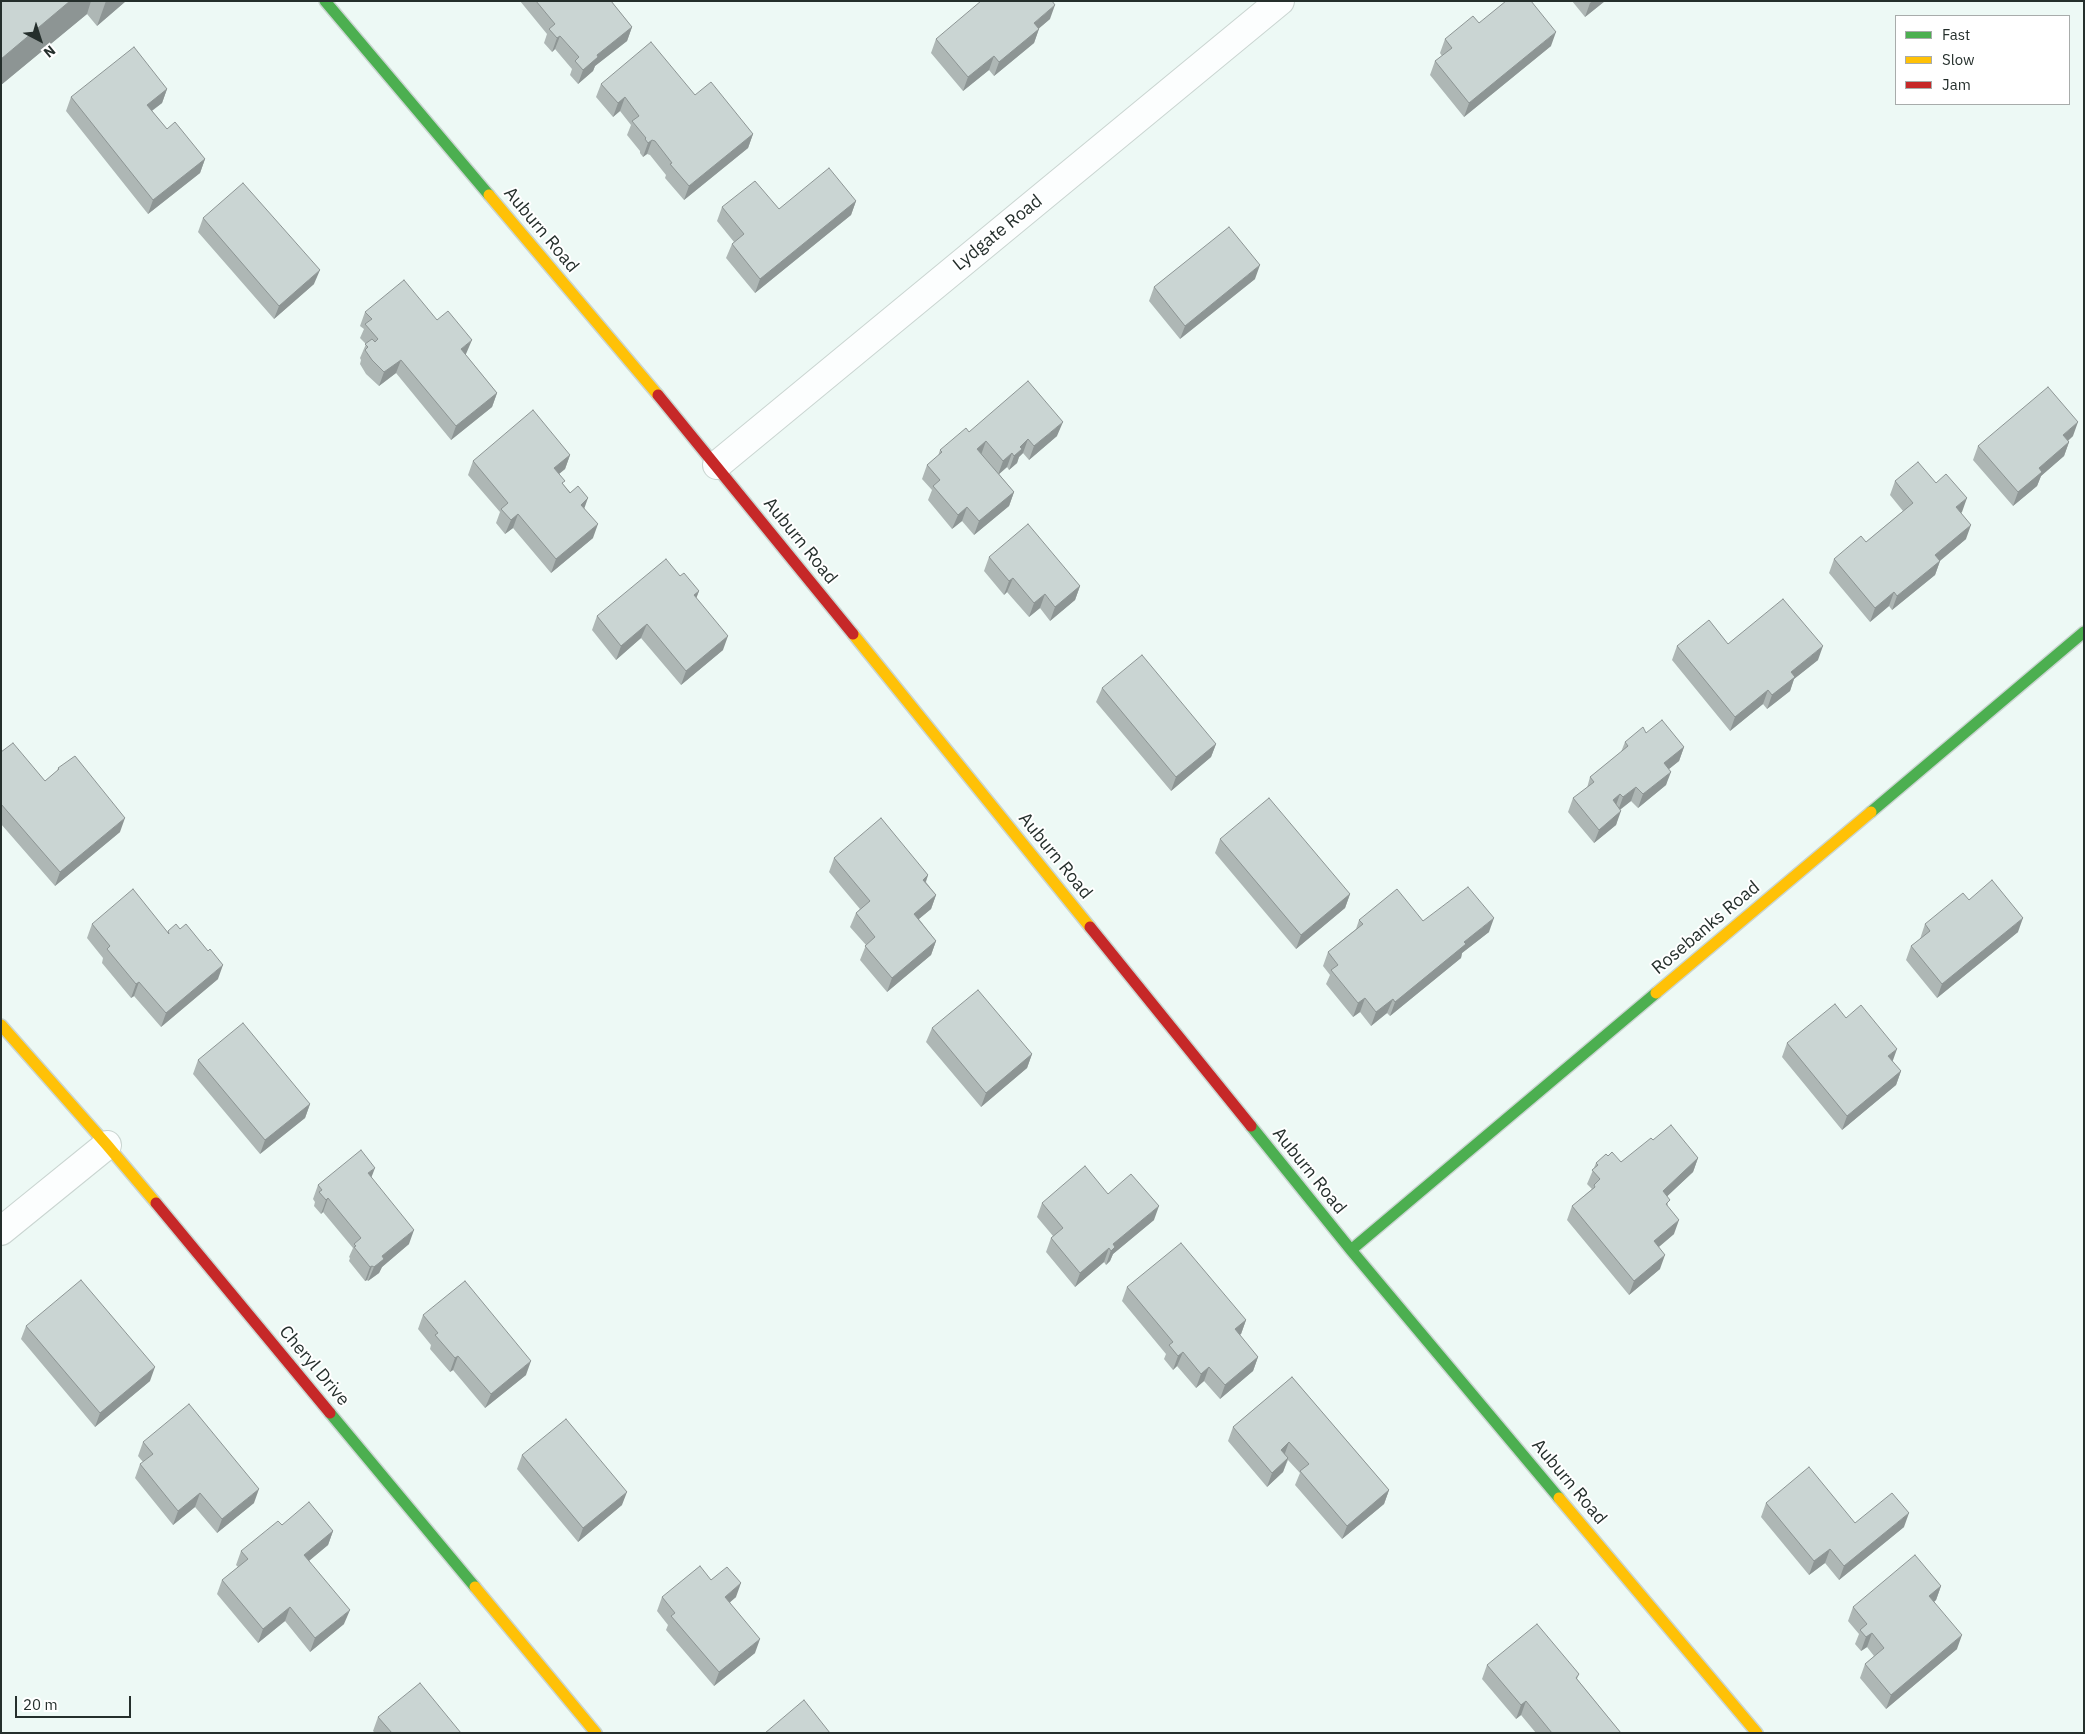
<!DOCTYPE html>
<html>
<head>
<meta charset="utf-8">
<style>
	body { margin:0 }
	#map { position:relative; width:2085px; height:1734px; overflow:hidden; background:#edf9f5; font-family:"IBM Plex Sans",sans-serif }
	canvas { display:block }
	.frame { position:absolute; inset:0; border:2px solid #252f2c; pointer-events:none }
	.legend { position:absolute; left:1895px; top:15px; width:175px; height:90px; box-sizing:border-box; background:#fff; border:1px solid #a8acab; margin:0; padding:6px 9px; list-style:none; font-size:15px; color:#252f2c }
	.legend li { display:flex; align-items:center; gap:10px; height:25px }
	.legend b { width:25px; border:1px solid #a8acab }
	.north { position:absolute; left:15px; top:15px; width:50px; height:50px; -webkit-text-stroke:4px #fff; paint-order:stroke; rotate:140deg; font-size:14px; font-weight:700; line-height:20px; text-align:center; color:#252f2c }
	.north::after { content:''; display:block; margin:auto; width:18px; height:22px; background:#252f2c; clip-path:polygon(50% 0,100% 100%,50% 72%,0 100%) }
	.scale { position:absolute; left:15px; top:1696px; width:116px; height:22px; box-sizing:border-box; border:2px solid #252f2c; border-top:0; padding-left:6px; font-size:15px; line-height:18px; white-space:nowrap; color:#252f2c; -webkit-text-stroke:4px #fff; paint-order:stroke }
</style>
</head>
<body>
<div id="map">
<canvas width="2085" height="1734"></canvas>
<div class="frame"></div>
<ul class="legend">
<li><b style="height:6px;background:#4caf50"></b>Fast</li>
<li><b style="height:6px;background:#ffc107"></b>Slow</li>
<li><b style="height:6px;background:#c62828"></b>Jam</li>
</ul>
<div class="north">N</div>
<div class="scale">20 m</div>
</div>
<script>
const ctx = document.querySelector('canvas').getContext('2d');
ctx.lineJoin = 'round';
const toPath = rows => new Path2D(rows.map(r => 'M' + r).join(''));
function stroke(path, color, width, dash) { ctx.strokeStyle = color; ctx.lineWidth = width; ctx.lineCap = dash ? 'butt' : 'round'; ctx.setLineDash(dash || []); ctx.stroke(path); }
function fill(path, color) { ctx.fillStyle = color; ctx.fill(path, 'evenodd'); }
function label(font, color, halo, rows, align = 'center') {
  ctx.font = font + ' "IBM Plex Sans",sans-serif'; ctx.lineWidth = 4; ctx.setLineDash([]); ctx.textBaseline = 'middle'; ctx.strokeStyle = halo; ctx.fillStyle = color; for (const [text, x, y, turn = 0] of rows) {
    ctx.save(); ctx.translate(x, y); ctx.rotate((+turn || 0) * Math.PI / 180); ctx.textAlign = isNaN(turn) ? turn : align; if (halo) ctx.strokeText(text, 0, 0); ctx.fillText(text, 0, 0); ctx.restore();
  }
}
const street = toPath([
	[717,465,1280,1],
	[1,1231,107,1145]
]);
const fast = toPath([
	[325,1,489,195],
	[1871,812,2084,632],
	[1251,1126,1351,1250,1559,1498],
	[1351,1250,1656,993],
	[330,1413,475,1587]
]);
const slow = toPath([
	[489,195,658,395],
	[853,634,1090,927],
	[1656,993,1871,812],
	[1,1025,107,1145,156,1203],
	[1559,1498,1757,1733],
	[475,1587,596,1733]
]);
const jam = toPath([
	[658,395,853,634],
	[1090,927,1251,1126],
	[156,1203,330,1413]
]);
const wall = toPath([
	[1,1,126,1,97,26,87,14,1,85],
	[520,1,611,1,632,27,627,41,595,66,593,71,578,84,570,75,572,69,555,49,552,52,544,43,547,34],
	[1572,1,1605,1,1585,17],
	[1050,19,1039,28,1034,43,994,76,989,70,963,91,931,53,936,39],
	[1479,23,1551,46,1464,117,1430,75,1435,61,1442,56,1440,53,1445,39],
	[601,84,695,95,753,134,748,148,684,200,665,178,666,175,650,155,647,154,643,157,640,153,640,151,627,135,631,125,620,111,613,117,596,97],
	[167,89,162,103,152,111,167,129,205,159,200,173,148,214,66,111,71,97],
	[856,201,851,215,755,293,726,258,732,244,734,242,717,221,722,207,779,209],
	[203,218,314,284,274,319,198,232],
	[1255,279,1180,339,1149,301,1154,287],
	[365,312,437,320,466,354,466,355,497,393,492,407,451,440,396,373,379,386,366,374,360,364,361,360,360,358,366,344,360,338,364,329,360,326],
	[969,432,1057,436,1029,460,1023,453,1019,457,1017,463,1009,470,1007,467,999,474,1014,492,1009,506,974,535,962,521,952,529,928,500,932,490,922,479,927,465,938,456,940,450],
	[2073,436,2068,441,2069,442,2064,456,2041,476,2037,486,2013,506,1973,460,1978,446],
	[570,455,565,469,559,474,563,484,585,509,593,538,551,573,513,528,505,534,496,523,500,512,468,475,473,461],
	[1895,481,1936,483,1962,512,1961,513,1966,539,1940,561,1935,575,1892,610,1889,606,1870,622,1829,573,1834,559,1866,542,1903,511,1890,495],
	[989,557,1080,586,1075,600,1050,621,1040,608,1029,617,1007,592,1004,595,984,571],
	[680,576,699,591,696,598,723,650,681,685,641,638,616,660,592,630,597,616],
	[1728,644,1818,660,1794,679,1790,691,1767,709,1763,704,1730,731,1672,660,1677,646],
	[1102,688,1216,744,1211,757,1171,791,1096,702],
	[1646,733,1684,747,1679,761,1669,769,1666,785,1638,808,1631,801,1620,810,1616,825,1594,843,1568,812,1573,798,1587,788,1590,777,1621,752,1625,742],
	[1,752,45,781,57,771,58,768,120,832,55,886,1,824],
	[1220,839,1350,894,1345,908,1296,949,1215,853],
	[834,858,928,875,926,882,936,895,931,909,919,919,936,941,931,955,887,992,860,960,866,945,850,927,856,913,860,909,829,872],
	[1969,900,2018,932,1937,998,1906,960,1911,946,1920,939,1925,924],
	[1359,920,1423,921,1489,932,1462,953,1461,958,1390,1016,1387,1013,1371,1026,1360,1012,1353,1017,1326,984,1330,975,1323,966,1328,952,1356,929],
	[92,924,168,932,168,931,218,979,161,1027,134,996,131,998,102,963,103,958,87,938],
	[1846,1018,1892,1061,1901,1071,1896,1085,1842,1130,1782,1057,1787,1043],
	[932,1028,1032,1054,1027,1068,981,1107,926,1042],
	[198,1060,310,1104,305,1118,260,1154,193,1074],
	[1653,1140,1698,1158,1693,1172,1667,1196,1668,1207,1674,1234,1659,1247,1660,1269,1629,1295,1567,1220,1572,1206,1592,1189,1587,1184,1596,1163,1608,1156,1621,1162],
	[371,1177,409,1244,382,1267,379,1273,368,1281,367,1280,365,1281,349,1261,350,1258,349,1257,353,1248,323,1212,321,1214,314,1206,315,1202,313,1199,318,1185],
	[1108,1194,1154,1220,1113,1254,1110,1261,1106,1265,1104,1262,1075,1287,1046,1252,1051,1238,1053,1236,1037,1217,1042,1203],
	[1127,1287,1246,1320,1241,1334,1239,1335,1258,1357,1253,1371,1220,1399,1204,1381,1196,1388,1177,1366,1173,1370,1164,1359,1166,1354,1122,1301],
	[423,1315,526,1375,485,1408,453,1370,450,1372,430,1349,431,1345,418,1329],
	[26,1326,150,1381,95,1427,21,1339],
	[1292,1377,1389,1490,1384,1504,1342,1539,1295,1485,1300,1473,1288,1460,1283,1472,1267,1487,1228,1441,1233,1427],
	[143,1442,254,1503,217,1533,195,1507,173,1525,135,1478,140,1464,143,1462,138,1456],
	[522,1455,622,1505,578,1542,517,1469],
	[1766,1503,1855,1523,1904,1527,1839,1580,1825,1563,1809,1575,1761,1517],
	[282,1525,333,1531,328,1545,309,1561,344,1624,310,1652,285,1621,258,1643,217,1594,222,1580,238,1567,236,1565,241,1551],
	[711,1580,736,1597,730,1602,755,1653,714,1686,666,1630,668,1625,657,1611,662,1597],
	[1941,1586,1936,1600,1934,1602,1957,1649,1886,1709,1860,1678,1865,1664,1874,1656,1867,1647,1861,1651,1855,1644,1859,1634,1848,1621,1853,1607],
	[1487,1665,1579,1674,1577,1679,1621,1733,1536,1733,1521,1715,1516,1719,1482,1679],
	[378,1717,461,1733,375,1733,373,1731]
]);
const shadedWall = toPath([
	[70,1,91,1,87,14,1,85,1,59],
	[106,1,126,1,97,26],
	[1593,1,1605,1,1585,17,1590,3],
	[1055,5,1050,19,1029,37,1034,23],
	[632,27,627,41,595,66,593,71,578,84,583,70,597,55],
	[1039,29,1034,43,994,76,999,62],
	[1556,32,1551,46,1464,117,1469,103],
	[560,36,555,49,552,52,557,38],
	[994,56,989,70,963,91,968,77],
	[167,89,162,103,142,118,147,105],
	[625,97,620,111,613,117,618,103],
	[753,134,748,148,684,200,689,186],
	[652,140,647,154,643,157,648,143],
	[205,159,200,173,148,214,153,200],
	[856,201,851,215,755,293,760,279],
	[1260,265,1255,279,1180,339,1185,326],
	[320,270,314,284,274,319,279,306],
	[472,340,466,354,456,363,461,349],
	[401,360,396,373,379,386,384,372],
	[497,393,492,407,451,440,456,426],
	[1063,422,1057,436,1029,460,1034,446],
	[2078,422,2073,436,2058,449,2063,435],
	[1028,439,1023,453,1019,457,1017,463,1009,470,1014,456,1020,447],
	[986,441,981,455,977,449],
	[2069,442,2064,456,2041,476,2037,486,2013,506,2018,492,2039,468],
	[1012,453,1007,467,998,475,1003,461],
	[570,455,565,469,549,482,554,468],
	[1014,492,1009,506,974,535,979,521],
	[588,498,583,512,581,505],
	[1967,498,1962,512,1951,521,1956,507],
	[967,507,962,521,952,529,958,515],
	[518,514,513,528,505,534,511,520],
	[598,524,593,538,551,573,556,559],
	[1971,525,1966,539,1930,569,1935,555],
	[1940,561,1935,575,1892,610,1897,596],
	[1013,578,1007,592,1004,595,1009,581],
	[1080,586,1075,600,1050,621,1055,607],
	[699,591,694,604,694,595],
	[1894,592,1889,606,1870,622,1875,608],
	[1045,594,1040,608,1029,617,1034,603],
	[647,624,641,638,616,660,621,646],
	[728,636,723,650,681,685,686,671],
	[1823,646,1818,660,1794,679,1790,691,1767,709,1772,695,1791,672],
	[1768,690,1763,704,1730,731,1735,717],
	[1216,744,1211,757,1171,791,1176,777],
	[1684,747,1679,761,1659,777,1664,763],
	[1671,772,1666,785,1638,808,1643,794],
	[1636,787,1631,801,1618,811,1623,797],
	[1620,794,1615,808,1613,800],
	[1621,811,1616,825,1594,843,1599,830],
	[125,818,120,832,55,886,60,872],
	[928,875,923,889,923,880],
	[1350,894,1345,908,1296,949,1301,935],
	[936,895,931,909,909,927,914,914],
	[1494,918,1489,932,1462,953,1461,958,1390,1016,1395,1002,1464,942],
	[2023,918,2018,932,1937,998,1942,984],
	[936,941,931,955,887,992,892,978],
	[223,965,218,979,161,1027,166,1013],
	[139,982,134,996,131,998,136,984],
	[1365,998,1360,1012,1353,1017,1358,1003],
	[1393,999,1387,1013,1371,1026,1376,1012],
	[1897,1049,1892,1063,1888,1056],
	[1032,1054,1027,1068,981,1107,986,1093],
	[1901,1071,1896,1085,1842,1130,1847,1116],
	[310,1104,305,1118,260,1154,265,1140],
	[1698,1158,1693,1172,1658,1205,1663,1191],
	[375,1168,370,1181,368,1173],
	[328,1198,323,1212,321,1214,326,1200],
	[1159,1206,1154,1220,1113,1254,1110,1261,1106,1265,1113,1244],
	[1679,1220,1674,1234,1649,1255,1654,1241],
	[414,1230,409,1244,382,1267,379,1273,368,1281,374,1267,382,1256],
	[1109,1248,1104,1262,1075,1287,1080,1273],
	[1665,1255,1660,1269,1629,1295,1634,1281],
	[372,1266,367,1280,365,1281,370,1267],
	[1246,1320,1241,1334,1230,1343,1235,1329],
	[1183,1352,1177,1366,1173,1370,1178,1356],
	[458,1356,453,1370,450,1372,455,1358],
	[1258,1357,1253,1371,1220,1399,1225,1385],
	[531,1361,526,1375,485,1408,491,1394],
	[155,1367,150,1381,95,1427,100,1413],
	[1209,1367,1204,1381,1196,1388,1201,1374],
	[1289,1442,1284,1456,1281,1450],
	[1288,1458,1283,1472,1267,1487,1272,1473],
	[259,1489,254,1503,217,1533,222,1519],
	[1389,1490,1384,1504,1342,1539,1347,1526],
	[627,1492,622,1505,578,1542,583,1528],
	[200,1493,195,1507,173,1525,178,1511],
	[1909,1513,1904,1527,1839,1580,1844,1566],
	[333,1531,328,1545,299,1569,304,1555],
	[1830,1549,1825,1563,1809,1575,1814,1561],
	[741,1583,736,1597,720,1611,725,1597],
	[1941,1586,1936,1600,1924,1610,1929,1596],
	[290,1607,285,1621,258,1643,263,1629],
	[350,1610,344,1624,310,1652,315,1638],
	[1872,1633,1867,1647,1861,1651,1866,1637],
	[1962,1635,1957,1649,1886,1709,1891,1695],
	[760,1639,755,1653,714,1686,719,1672],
	[1526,1701,1521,1715,1516,1719,1521,1705]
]);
const building = toPath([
	[1,1,70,1,1,59,1,1],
	[536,1,611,1,632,27,597,55,598,57,583,70,575,61,579,57,560,36,557,38,549,29,555,24,536,1],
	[981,1,1052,1,1055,5,1034,23,1039,29,999,62,994,56,968,77,936,39,981,1],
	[1506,1,1531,1,1556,32,1469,103,1435,61,1452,48,1445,39,1473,16,1479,23,1506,1],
	[651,42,695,95,711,82,753,134,689,186,670,164,672,163,655,141,652,140,648,143,645,139,646,138,632,121,639,116,625,97,618,103,601,84,651,42],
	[134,47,167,89,147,105,167,129,175,122,205,159,153,200,71,97,134,47],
	[829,168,856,201,760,279,732,244,744,234,722,207,755,181,779,209,829,168],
	[243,183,320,270,279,306,203,218,243,183],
	[1229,227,1260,265,1185,326,1154,287,1229,227],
	[404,280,437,320,448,311,472,340,461,349,497,393,456,426,401,360,384,372,372,360,365,350,368,347,365,344,372,339,375,342,378,339,365,324,372,319,365,312,404,280],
	[1028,381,1063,422,1034,446,1028,439,1020,447,1022,449,1014,456,1012,453,1003,461,986,441,977,449,1014,492,979,521,967,507,958,515,933,486,940,480,927,465,942,452,940,450,966,428,969,432,1028,381],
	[2048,387,2078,422,2063,435,2069,442,2039,468,2042,472,2018,492,1978,446,2048,387],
	[533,410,570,455,554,468,565,481,562,483,570,493,578,486,588,498,581,505,598,524,556,559,518,514,511,520,501,509,508,503,473,461,533,410],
	[1918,462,1936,483,1946,474,1967,498,1956,507,1971,525,1935,555,1940,561,1897,596,1894,592,1875,608,1834,559,1861,536,1866,542,1913,503,1895,481,1918,462],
	[1028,524,1080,586,1055,607,1045,594,1034,603,1013,578,1009,581,989,557,1028,524],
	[666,559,680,576,684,573,699,591,694,595,728,636,686,671,647,624,621,646,597,616,666,559],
	[1783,599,1823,646,1791,672,1795,677,1772,695,1768,690,1735,717,1677,646,1709,620,1728,644,1783,599],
	[1142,655,1216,744,1176,777,1102,688,1142,655],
	[1662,720,1684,747,1664,763,1671,772,1643,794,1636,787,1623,797,1620,794,1613,800,1621,811,1599,830,1573,798,1594,782,1590,777,1628,746,1625,742,1643,727,1646,733,1662,720],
	[13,743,45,781,59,769,58,768,75,756,125,818,60,872,1,804,1,752,13,743],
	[1269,798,1350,894,1301,935,1220,839,1269,798],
	[881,818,928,875,923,880,936,895,914,914,936,941,892,978,865,946,875,937,856,913,870,901,834,858,881,818],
	[1992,880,2023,918,1942,984,1911,946,1930,931,1925,924,1963,893,1969,900,1992,880],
	[1468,887,1494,918,1464,942,1466,944,1395,1002,1393,999,1376,1012,1365,998,1358,1003,1331,970,1338,965,1328,952,1363,924,1359,920,1397,889,1423,921,1468,887],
	[133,889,169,934,168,931,176,924,180,929,186,924,208,951,210,949,223,965,166,1013,139,982,136,984,107,949,110,946,92,924,133,889],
	[978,990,1032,1054,986,1093,932,1028,978,990],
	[1835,1004,1846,1018,1861,1005,1897,1049,1888,1056,1901,1071,1847,1116,1787,1043,1835,1004],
	[243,1023,310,1104,265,1140,198,1060,243,1023],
	[1671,1125,1698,1158,1663,1191,1670,1200,1666,1204,1679,1220,1654,1241,1665,1255,1634,1281,1572,1206,1595,1187,1594,1185,1600,1179,1592,1170,1598,1165,1596,1163,1606,1154,1608,1156,1612,1152,1621,1162,1651,1138,1653,1140,1671,1125],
	[361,1150,375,1168,368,1173,414,1230,382,1256,384,1259,374,1267,372,1266,370,1267,354,1247,356,1246,354,1244,361,1238,328,1198,326,1200,319,1192,322,1190,318,1185,361,1150],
	[1085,1166,1108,1194,1131,1174,1159,1206,1113,1244,1115,1247,1111,1251,1109,1248,1080,1273,1051,1238,1063,1228,1042,1203,1085,1166],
	[1181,1243,1246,1320,1235,1329,1258,1357,1225,1385,1209,1367,1201,1374,1183,1352,1178,1356,1169,1345,1173,1342,1127,1287,1181,1243],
	[81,1280,155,1367,100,1413,26,1326,81,1280],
	[465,1281,531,1361,491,1394,458,1356,455,1358,435,1335,438,1333,423,1315,465,1281],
	[1292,1377,1389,1490,1347,1526,1300,1471,1309,1464,1289,1442,1281,1450,1288,1458,1272,1473,1233,1427,1292,1377],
	[189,1404,259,1489,222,1519,200,1493,178,1511,140,1464,153,1454,143,1442,189,1404],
	[566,1419,627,1492,583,1528,522,1455,566,1419],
	[1809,1467,1855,1523,1892,1493,1909,1513,1844,1566,1830,1549,1814,1561,1766,1503,1809,1467],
	[309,1502,333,1531,304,1555,350,1610,315,1638,290,1607,263,1629,222,1580,248,1559,241,1551,278,1521,282,1525,309,1502],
	[1915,1555,1941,1586,1929,1596,1962,1635,1891,1695,1865,1664,1884,1648,1872,1633,1866,1637,1860,1630,1867,1624,1853,1607,1915,1555],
	[700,1566,711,1580,727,1567,741,1583,725,1597,760,1639,719,1672,671,1616,675,1613,662,1597,700,1566],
	[1537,1624,1579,1674,1576,1678,1621,1733,1552,1733,1526,1701,1521,1705,1487,1665,1537,1624],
	[420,1683,461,1733,392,1733,378,1717,420,1683],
	[804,1700,830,1733,765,1733,804,1700]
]);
const streetNames = [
	["Auburn Road",541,230,50],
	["Lydgate Road",998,233,-39],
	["Auburn Road",800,541,51],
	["Auburn Road",1055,856,51],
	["Rosebanks Road",1706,928,-40],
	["Auburn Road",1309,1171,51],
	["Cheryl Drive",314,1366,50],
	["Auburn Road",1569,1482,50]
];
stroke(street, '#cad5d1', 30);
stroke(fast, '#cad5d1', 14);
stroke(slow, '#cad5d1', 14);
stroke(jam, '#cad5d1', 14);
stroke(street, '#fcfefe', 28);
stroke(fast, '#4caf50', 11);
stroke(slow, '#ffc107', 11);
stroke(jam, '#c62828', 11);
fill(wall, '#aeb7b5');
fill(shadedWall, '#8d9594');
fill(building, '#cad5d3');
stroke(building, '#8d9594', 1);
label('18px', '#252f2c', '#fff', streetNames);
</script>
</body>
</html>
